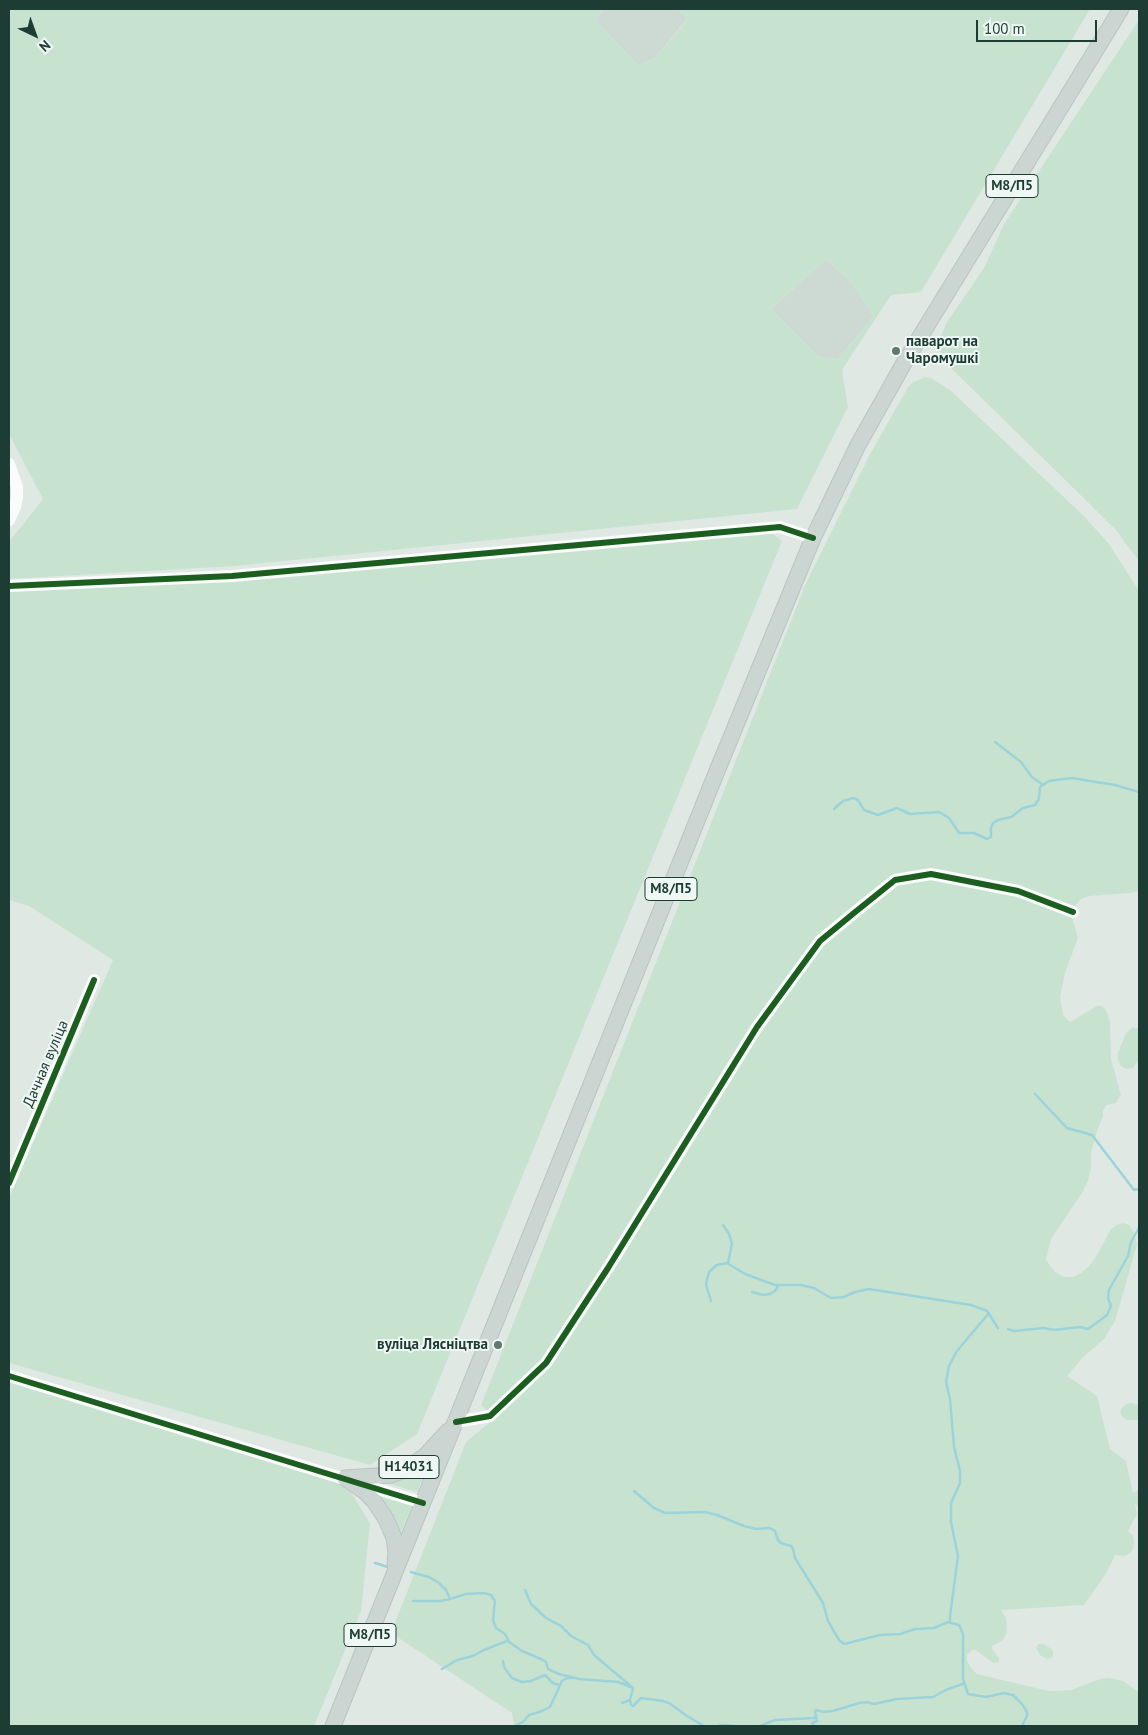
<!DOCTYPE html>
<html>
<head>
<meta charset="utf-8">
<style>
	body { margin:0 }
	#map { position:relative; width:1148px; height:1735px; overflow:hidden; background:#e0e8e4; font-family:"PT Sans",sans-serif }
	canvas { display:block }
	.frame { position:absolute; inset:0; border:10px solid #1d3c33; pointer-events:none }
	.north { position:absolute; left:10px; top:10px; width:50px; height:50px; -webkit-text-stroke:4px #eef7f3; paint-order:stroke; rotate:138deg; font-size:14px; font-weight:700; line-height:20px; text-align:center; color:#1d3c33 }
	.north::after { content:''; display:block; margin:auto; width:18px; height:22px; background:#1d3c33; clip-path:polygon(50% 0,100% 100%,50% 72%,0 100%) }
	.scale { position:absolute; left:976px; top:20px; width:121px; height:22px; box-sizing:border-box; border:2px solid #1d3c33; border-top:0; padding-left:6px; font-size:15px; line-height:18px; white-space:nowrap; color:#1d3c33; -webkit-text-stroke:4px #eef7f3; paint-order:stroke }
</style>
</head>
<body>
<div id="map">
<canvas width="1148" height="1735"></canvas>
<div class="frame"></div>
<div class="north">N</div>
<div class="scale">100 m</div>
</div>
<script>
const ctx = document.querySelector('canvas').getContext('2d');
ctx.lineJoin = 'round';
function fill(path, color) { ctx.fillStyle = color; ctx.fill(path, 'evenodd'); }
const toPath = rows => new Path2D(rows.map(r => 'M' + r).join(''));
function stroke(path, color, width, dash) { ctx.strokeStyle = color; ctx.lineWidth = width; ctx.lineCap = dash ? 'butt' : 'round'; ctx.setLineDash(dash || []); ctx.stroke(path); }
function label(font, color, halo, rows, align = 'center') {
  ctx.font = font + ' "PT Sans",sans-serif'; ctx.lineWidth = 4; ctx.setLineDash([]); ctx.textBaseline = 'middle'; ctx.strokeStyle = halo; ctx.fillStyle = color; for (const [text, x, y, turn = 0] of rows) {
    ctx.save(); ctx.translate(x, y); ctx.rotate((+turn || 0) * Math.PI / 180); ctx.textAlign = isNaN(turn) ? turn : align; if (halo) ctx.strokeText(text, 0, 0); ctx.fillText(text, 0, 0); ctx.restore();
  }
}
const built = toPath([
	[604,9,678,9,687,19,655,58,639,66,594,19],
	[826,259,850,281,874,316,837,360,819,357,771,309]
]);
const green = toPath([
	[9,9,604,9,594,19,639,66,655,58,687,20,678,9,1090,9,921,292,891,295,842,370,848,407,797,509,235,566,9,579,9,542,43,499,9,434],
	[826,259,850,281,874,316,837,360,819,357,771,309],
	[1139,20,1139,561,1115,529,952,369,939,351,939,341,947,322,984,268,1004,224],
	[925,377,931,378,950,390,1084,516,1109,544,1139,591,1139,891,1131,893,1089,896,1081,899,1075,906,1072,912,1072,918,1078,938,1065,973,1060,997,1063,1015,1070,1022,1097,1006,1102,1006,1106,1010,1110,1022,1111,1059,1121,1095,1116,1103,1106,1105,1103,1111,1103,1116,1097,1131,1091,1153,1091,1168,1088,1181,1082,1193,1051,1239,1046,1259,1050,1266,1056,1273,1064,1277,1073,1277,1081,1273,1089,1266,1096,1257,1111,1229,1117,1225,1123,1223,1129,1225,1134,1232,1137,1245,1115,1321,1104,1339,1082,1358,1067,1376,1097,1396,1110,1449,1126,1461,1133,1493,1139,1490,1139,1507,1135,1504,1137,1514,1128,1531,1133,1536,1134,1543,1133,1549,1130,1553,1125,1556,1115,1555,1107,1572,1084,1605,1001,1610,1006,1618,1007,1632,1003,1640,992,1646,992,1649,999,1658,999,1662,993,1663,976,1650,972,1650,967,1655,967,1661,971,1668,977,1674,1049,1691,1071,1690,1100,1679,1109,1678,1123,1681,1139,1692,1139,1726,514,1726,512,1713,391,1633,466,1442,495,1418,481,1405,806,583,869,456,908,387,913,382],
	[771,532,782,541,417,1434,370,1465,9,1363,9,1198,113,960,29,906,9,900,9,592,228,581],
	[1133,1027,1139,1029,1139,1060,1133,1068,1126,1069,1121,1066,1118,1060,1118,1053,1126,1033],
	[9,1380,347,1486,370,1523,361,1611,314,1726,9,1726],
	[1131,1403,1139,1405,1139,1420,1126,1420,1121,1415,1120,1411,1123,1407,1126,1404],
	[430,1461,417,1492,383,1482],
	[373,1493,412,1506,399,1537],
	[1038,1644,1043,1644,1050,1648,1053,1651,1053,1657,1047,1659,1040,1655,1036,1648]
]);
const stream = toPath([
	[995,742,1021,762,1032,777,1043,785],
	[834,809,843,801,853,798,858,800,864,810,878,815,897,808,910,814,939,812,949,818,959,833,974,833,987,839,991,837,991,828,993,823,998,820,1011,817,1023,808,1035,805,1039,799,1040,787,1049,781,1072,778,1115,785,1139,792],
	[1035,1094,1067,1128,1092,1135,1134,1190,1139,1189],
	[723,1225,729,1234,732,1243,728,1263],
	[752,1292,763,1295,770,1294,775,1291,778,1286],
	[711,1301,706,1284,709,1272,717,1265,727,1263,745,1274,775,1285,801,1285,814,1288,831,1298,844,1297,855,1292,869,1289,971,1305,987,1311,998,1328],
	[1008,1329,1014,1331,1044,1328,1054,1330,1080,1327,1088,1329,1095,1324,1107,1315,1111,1306,1108,1298,1109,1290,1128,1256,1131,1242,1139,1228],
	[634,1491,654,1508,665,1513,705,1512,717,1515,744,1526,756,1529,770,1528,775,1531,778,1540,781,1543,791,1546,793,1549,795,1558,823,1603,828,1621,839,1640,844,1644,880,1635,900,1634,915,1629,934,1628,948,1622,959,1625,963,1634,963,1679,968,1694,986,1697,1004,1693,1013,1695,1022,1704,1027,1712,1027,1716,1022,1726],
	[375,1563,388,1567],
	[411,1572,429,1577,439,1583,446,1590,450,1599,466,1594,483,1593,491,1595,495,1601,493,1620,496,1628,505,1634,509,1642,522,1651,541,1659,546,1662,548,1669,559,1674,579,1679,618,1682,633,1688,630,1700,631,1705,633,1706,641,1698,663,1701,669,1703,687,1716,704,1726],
	[525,1590,531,1604,546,1618,561,1626,571,1636,588,1645,594,1655,633,1688],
	[413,1601,441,1601,450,1599],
	[950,1623,950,1616,958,1556,951,1522,951,1503,960,1483,960,1471,954,1447,950,1399,946,1382,949,1366,957,1351,989,1313],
	[503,1661,504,1667,512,1678,522,1682,531,1681,545,1675,553,1683,559,1685],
	[442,1669,457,1660,473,1656,484,1650,507,1641],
	[622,1703,630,1700],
	[515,1726,523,1722,529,1715,542,1711,550,1707,562,1681,567,1678,572,1678],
	[718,1726,722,1725,734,1726],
	[760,1726,775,1720,814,1718,816,1716,815,1712,816,1710,823,1712,833,1711,859,1703,867,1702,874,1704,897,1699,933,1697,948,1689,963,1684],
	[814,1726,812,1723,817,1721,816,1717]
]);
const minor = toPath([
	[9,464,17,487,17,497,15,507,9,520],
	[9,586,232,576,780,527,813,538],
	[9,1183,94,980],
	[9,1376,423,1503],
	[456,1422,490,1416,546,1363,608,1268,757,1027,820,941,854,913,895,880,931,874,1018,891,1073,912]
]);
const major = toPath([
	[345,1478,391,1475,404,1470,425,1456,448,1431],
	[345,1478,364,1491,374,1501,386,1519,394,1538,396,1552,395,1565],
	[333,1726,717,771,813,538,858,445,904,363,1121,9]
]);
const cycleway = toPath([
	[9,586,232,576,780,527,813,538],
	[9,1183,94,980],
	[9,1376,423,1503],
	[456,1422,490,1416,546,1363,608,1268,757,1027,820,941,854,913,895,880,931,874,1018,891,1073,912]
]);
const markers = [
	[896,351,5,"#617871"],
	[498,1345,5,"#617871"]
];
const shields = [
	[1012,186,52],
	[671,889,52],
	[409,1467,60],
	[370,1635,52]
];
const shieldNames = [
	["М8/П5",1012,186],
	["М8/П5",671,889],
	["Н14031",409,1467],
	["М8/П5",370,1635]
];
const poiNames = [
	["паварот на",906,342],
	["Чаромушкі",906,359],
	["вуліца Лясніцтва",488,1345,"right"]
];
const streetNames = [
	["Дачная вуліца",46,1064,-67]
];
fill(built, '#cddad4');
fill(green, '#c7e3d0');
stroke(stream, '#9cd3db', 2.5);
stroke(major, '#bac5c1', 17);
stroke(minor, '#fafcfb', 12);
stroke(major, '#cbd5d2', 15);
stroke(cycleway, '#1b5e20', 6);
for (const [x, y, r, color] of markers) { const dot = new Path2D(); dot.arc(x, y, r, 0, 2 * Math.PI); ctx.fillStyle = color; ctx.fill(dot); stroke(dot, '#eef7f3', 2); }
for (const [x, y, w] of shields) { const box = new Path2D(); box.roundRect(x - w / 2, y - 11.5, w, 23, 4); ctx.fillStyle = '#eef7f3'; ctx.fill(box); stroke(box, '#1d3c33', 1); }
label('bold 14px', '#1d3c33', null, shieldNames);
label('bold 15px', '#1d3c33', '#eef7f3', poiNames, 'left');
label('15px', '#1d3c33', '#eef7f3', streetNames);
</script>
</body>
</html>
